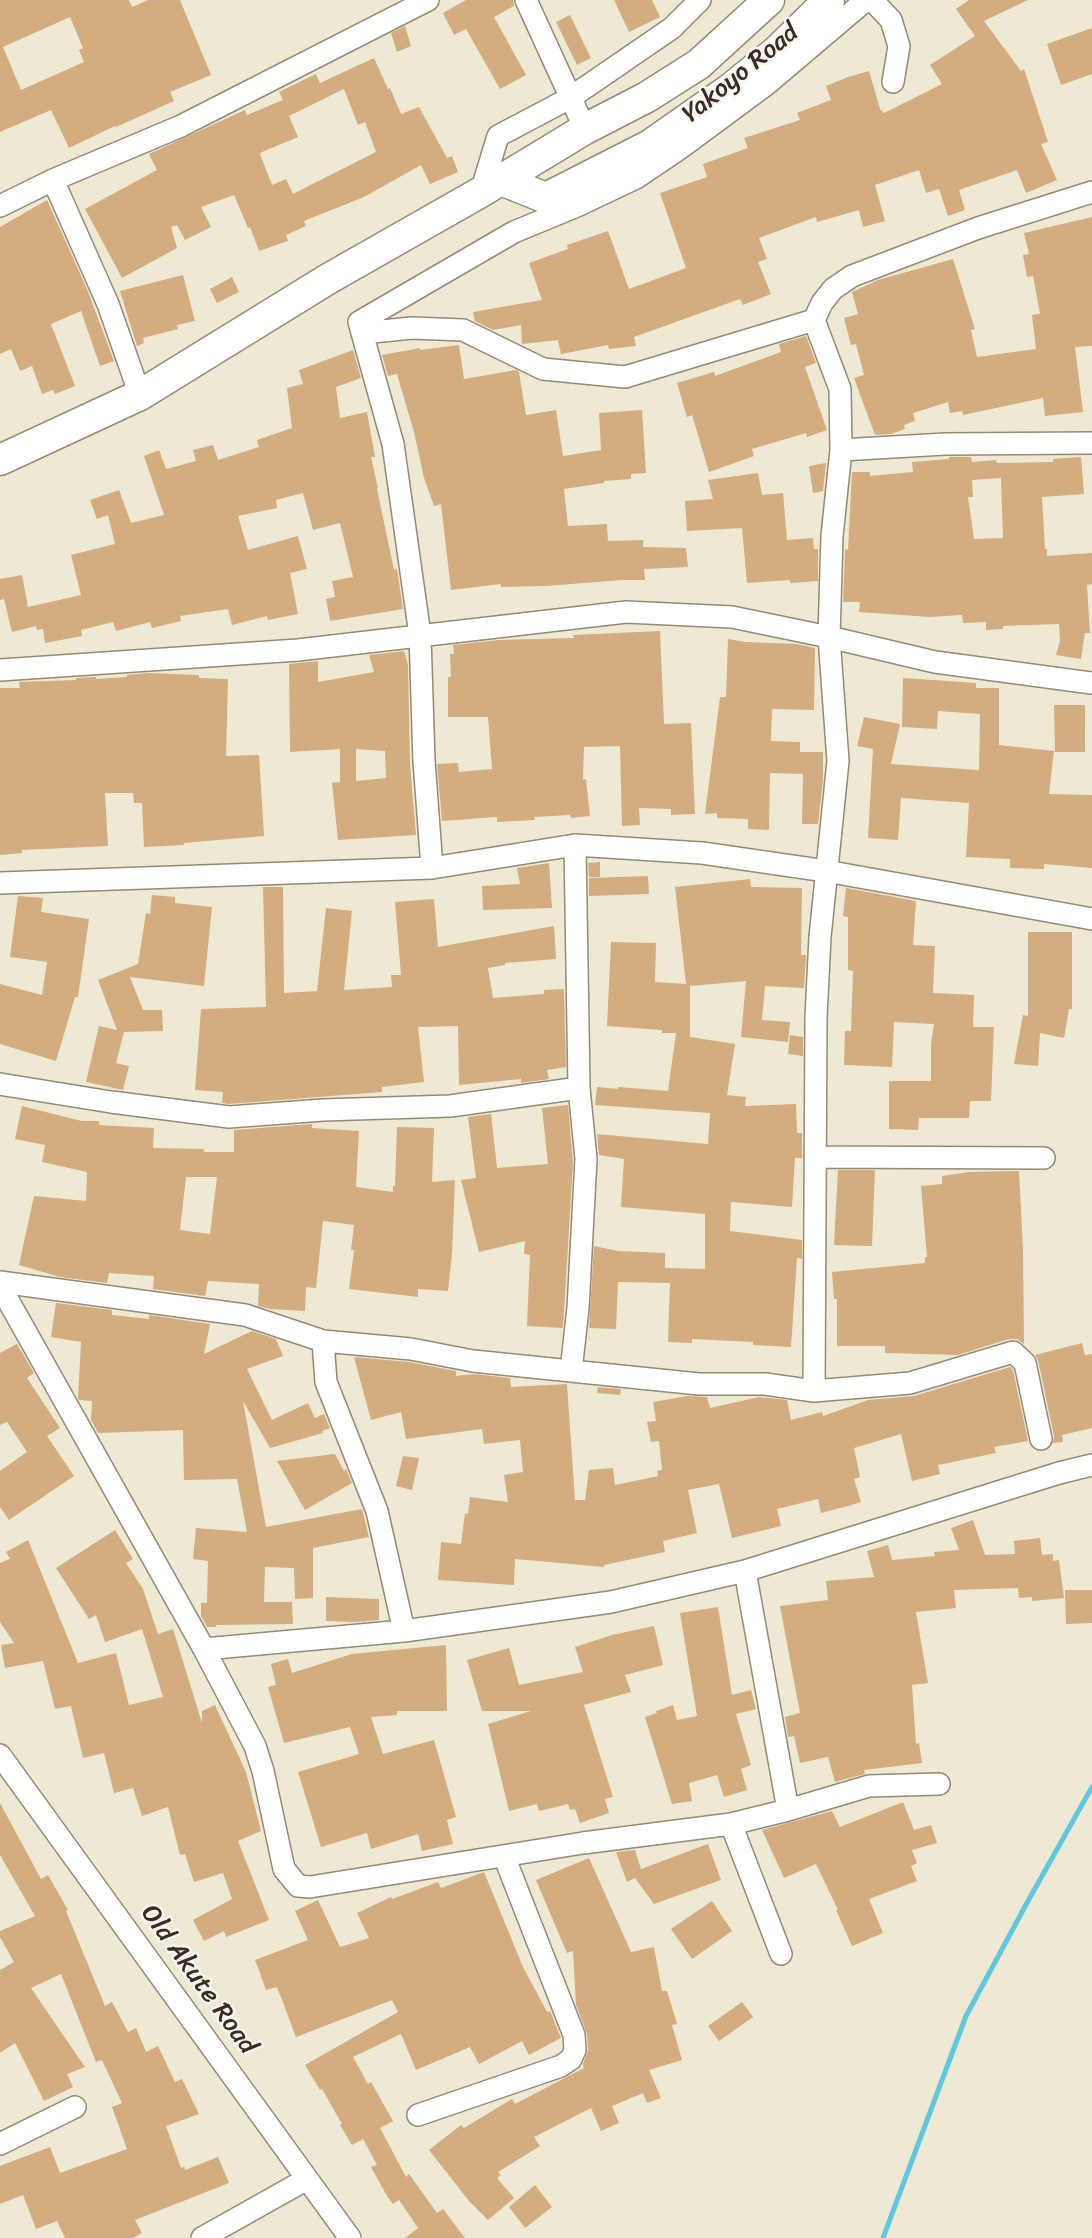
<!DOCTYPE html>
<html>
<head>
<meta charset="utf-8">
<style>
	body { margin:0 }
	canvas { display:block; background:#ede9d2 }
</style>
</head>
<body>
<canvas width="1092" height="2238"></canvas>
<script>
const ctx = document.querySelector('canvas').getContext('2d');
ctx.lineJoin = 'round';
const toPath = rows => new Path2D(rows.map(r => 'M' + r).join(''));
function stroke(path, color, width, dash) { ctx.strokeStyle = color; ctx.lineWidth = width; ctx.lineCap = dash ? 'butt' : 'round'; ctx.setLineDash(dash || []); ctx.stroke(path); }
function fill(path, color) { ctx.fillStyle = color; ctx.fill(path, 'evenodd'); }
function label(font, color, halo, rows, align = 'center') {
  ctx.font = font + ' Sriracha,sans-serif'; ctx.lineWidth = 5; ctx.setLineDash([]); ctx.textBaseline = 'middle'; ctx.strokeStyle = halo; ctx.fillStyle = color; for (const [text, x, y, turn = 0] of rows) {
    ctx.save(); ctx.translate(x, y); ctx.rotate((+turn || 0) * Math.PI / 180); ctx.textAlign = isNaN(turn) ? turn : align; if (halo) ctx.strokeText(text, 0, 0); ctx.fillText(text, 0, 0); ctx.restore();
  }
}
const stream = toPath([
	[883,2238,966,2016,1028,1901,1092,1787]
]);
const building = toPath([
	[0,0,129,0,132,7,148,0,180,0,211,75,170,92,174,101,116,127,115,126,69,148,51,110,0,132],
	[70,17,83,48,79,50,84,62,21,90,3,47],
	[466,0,513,0,514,6,494,17,526,75,500,89,466,29,454,35,443,13],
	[614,0,652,0,660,17,629,32],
	[969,0,1028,0,984,21,1021,71,1024,69,1048,142,1041,144,1057,180,1026,193,1017,170,959,190,965,210,948,216,939,189,926,193,919,170,875,185,885,221,863,227,859,210,817,222,816,217,759,238,767,259,758,262,771,294,743,305,740,299,634,337,636,346,609,349,608,345,561,354,558,340,522,344,521,325,493,330,475,321,473,312,542,300,529,263,568,249,567,245,608,231,629,289,686,268,660,193,707,177,703,164,748,148,744,138,800,120,797,113,831,100,826,86,848,77,869,71,880,109,884,113,942,84,930,65,975,36,956,9],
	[570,15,591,58,577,65,556,22],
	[405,26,411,46,397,52,391,33],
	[1092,28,1092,74,1061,85,1047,44],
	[374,58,388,89,390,88,401,114,419,107,447,158,452,156,458,172,430,184,421,165,364,197,304,221,306,226,286,235,288,241,259,251,250,227,248,228,234,195,201,207,211,227,185,240,177,225,171,227,177,248,122,278,85,209,157,170,149,154,245,110,247,115,283,100,279,92,316,74,320,83],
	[344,89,358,125,365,122,376,152,293,194,286,179,272,185,260,154,262,152,298,137,289,116],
	[47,200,87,289,114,361,100,366,81,311,51,324,75,386,55,394,53,390,42,394,32,366,20,371,11,349,0,354,0,227],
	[1092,217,1092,346,1075,347,1083,412,1045,416,1043,398,963,415,962,411,950,413,948,402,913,413,915,421,904,425,905,429,891,434,875,435,854,378,864,375,856,344,851,345,844,318,858,314,852,292,878,280,953,259,975,329,971,330,977,357,1036,349,1032,315,1040,314,1033,276,1027,277,1023,255,1029,254,1024,233],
	[183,275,195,321,177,325,178,329,143,338,144,343,137,346,120,291],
	[232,277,239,292,217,303,210,289],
	[806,336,816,363,805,367,827,430,807,437,806,433,752,449,754,456,709,472,692,415,687,417,677,383,714,372,715,376,781,352,779,344],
	[459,345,464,379,516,370,519,372,526,415,556,410,563,456,601,450,599,413,642,410,646,473,631,474,631,479,604,481,604,483,564,489,568,526,607,524,608,541,643,540,643,547,686,548,688,567,644,569,645,580,622,580,546,586,501,587,501,584,451,590,441,504,434,506,424,478,414,432,397,374,388,376,382,355,420,348,420,350],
	[353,350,361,378,336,387,340,418,367,412,375,457,371,457,378,488,377,489,394,570,397,569,403,609,330,621,326,599,335,597,332,581,353,577,340,523,313,530,303,493,276,500,277,508,238,516,248,550,298,536,307,569,290,573,298,614,268,620,267,616,232,625,228,609,180,616,181,621,152,628,150,622,116,631,113,622,81,630,82,636,45,643,43,629,37,630,36,626,12,632,4,599,0,600,0,579,22,575,28,607,81,595,71,555,115,544,108,515,97,519,90,500,119,490,131,523,164,515,144,456,159,450,166,469,196,461,193,450,213,445,218,460,259,447,257,440,292,428,287,388,303,384,299,370],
	[949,457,971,457,972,462,996,460,997,463,1053,462,1053,459,1081,457,1084,494,1042,497,1045,549,1047,549,1047,556,1092,553,1092,584,1087,585,1090,633,1085,633,1081,659,1056,655,1060,641,1059,624,1003,626,1003,629,986,630,986,622,963,623,962,615,930,617,859,612,860,602,843,602,845,549,848,550,852,472,870,472,870,476,913,472,912,462,949,459],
	[1001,478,1003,538,974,539,968,497,973,497,972,480],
	[826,463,823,491,813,493,809,466],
	[758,473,762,495,783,493,787,540,813,538,814,549,818,549,818,581,790,583,790,580,747,583,742,528,687,531,685,501,713,499,708,480],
	[660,631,664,724,691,723,695,814,671,815,671,809,639,808,640,825,622,826,620,746,584,747,583,780,586,779,590,816,571,818,570,815,534,817,535,820,497,822,497,817,442,821,437,764,458,763,459,772,492,769,488,717,448,717,448,677,451,677,450,654,454,654,453,645,499,640,574,638,573,635],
	[728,639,745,642,797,644,815,648,814,710,772,709,771,741,800,742,800,752,823,752,823,780,818,824,802,824,803,774,770,773,769,830,748,829,748,819,717,818,717,813,705,814,720,697,726,697],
	[404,651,408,665,410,765,416,835,338,840,332,783,340,782,340,749,290,752,289,664,318,661,318,682,374,672,369,655],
	[356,749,385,751,386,778,356,781],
	[148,673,199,675,199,678,228,679,226,756,259,755,264,836,184,843,184,845,144,847,142,803,134,803,133,793,105,793,108,846,22,850,22,853,0,855,0,688,20,688,19,682,76,680,76,678,96,677,96,679,127,677,127,675],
	[903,678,976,683,976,688,999,688,999,745,1054,751,1049,794,1092,795,1092,868,1044,864,1044,869,1010,868,1010,859,966,857,969,803,901,798,898,840,868,838,873,749,857,746,864,717,900,724,891,764,979,770,980,714,938,711,937,729,902,727],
	[1054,705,1085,705,1085,752,1055,752],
	[600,862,600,877,589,877,588,863],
	[549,863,552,908,483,910,482,886,520,884,517,868],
	[648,876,649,894,589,896,589,878],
	[750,879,751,887,802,888,801,955,806,955,804,988,765,986,762,1020,790,1022,788,1042,741,1037,746,981,690,986,690,1037,735,1044,727,1095,746,1097,745,1106,796,1104,797,1133,802,1133,802,1158,795,1158,792,1207,731,1202,730,1231,802,1240,802,1259,797,1258,791,1347,753,1345,753,1342,692,1339,692,1343,668,1342,670,1283,618,1282,616,1329,589,1328,594,1246,618,1251,665,1253,665,1268,705,1269,705,1214,621,1207,624,1159,599,1155,597,1134,708,1144,710,1113,595,1105,597,1087,618,1089,618,1087,668,1091,676,1033,662,1033,662,1030,607,1026,611,942,656,943,655,982,686,984,675,887],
	[263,887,283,887,284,993,317,991,326,908,352,911,344,990,392,987,391,975,401,975,395,902,434,899,438,947,554,926,556,959,505,963,505,965,488,968,493,998,544,994,544,990,564,989,566,1067,547,1070,549,1079,521,1083,521,1079,459,1085,458,1026,418,1027,424,1082,382,1087,382,1092,229,1104,222,1103,223,1092,195,1090,201,1009,266,1007],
	[846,888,916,901,913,945,935,946,933,993,974,995,973,1027,994,1027,991,1101,970,1101,969,1118,919,1118,918,1130,889,1129,889,1081,931,1081,931,1044,934,1024,894,1022,892,1067,844,1065,845,1031,851,1031,853,971,848,970,848,917,843,916],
	[152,895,175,897,175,903,212,907,204,986,130,977,143,1010,162,1010,163,1031,124,1032,116,1063,129,1066,123,1090,86,1082,99,1026,117,1030,98,980,138,964,146,913,150,914],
	[18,896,43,898,41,912,89,919,78,997,75,997,56,1061,0,1044,0,984,42,995,47,962,10,957],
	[1028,932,1072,932,1072,1009,1069,1009,1064,1038,1040,1033,1038,1066,1014,1064,1023,1015,1028,1016],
	[790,1035,803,1037,803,1056,788,1054],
	[568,1105,573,1163,563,1328,527,1326,530,1255,524,1254,525,1241,479,1252,461,1180,476,1178,468,1117,491,1114,497,1168,548,1164,542,1108],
	[22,1106,82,1121,99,1121,99,1125,154,1128,153,1148,204,1149,204,1152,234,1152,234,1130,312,1124,312,1128,359,1131,356,1187,393,1192,393,1186,395,1186,397,1127,434,1128,432,1182,455,1180,452,1254,448,1291,418,1289,418,1297,349,1289,354,1250,351,1250,354,1225,323,1221,316,1288,306,1287,305,1311,270,1309,258,1306,259,1284,208,1281,205,1296,153,1289,154,1276,109,1273,107,1283,60,1277,19,1265,34,1196,86,1201,87,1172,42,1162,45,1145,15,1139],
	[186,1177,217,1177,210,1234,180,1230],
	[838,1170,875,1170,872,1246,834,1245],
	[1019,1171,1023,1250,1024,1344,1017,1339,1009,1339,958,1355,885,1353,885,1346,837,1346,837,1299,834,1299,832,1272,925,1263,925,1257,927,1257,921,1186,942,1184,942,1176,969,1172],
	[56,1303,112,1310,112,1315,149,1319,149,1315,210,1324,204,1354,252,1331,276,1339,283,1356,247,1369,272,1420,308,1403,315,1418,324,1414,330,1428,322,1431,323,1433,270,1448,243,1401,266,1527,362,1509,369,1537,313,1548,313,1598,295,1599,294,1568,265,1567,264,1602,292,1602,293,1624,216,1625,216,1627,207,1627,201,1616,201,1603,207,1603,208,1561,193,1559,196,1528,247,1532,237,1479,184,1480,183,1430,98,1433,91,1420,92,1401,79,1400,78,1398,81,1342,51,1337],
	[1082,1343,1085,1355,1092,1354,1092,1428,1062,1435,1063,1442,1053,1443,1054,1436,1038,1360,1035,1355],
	[17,1344,34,1373,27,1378,60,1428,47,1436,74,1476,9,1520,0,1507,0,1471,27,1452,7,1422,0,1425,0,1353],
	[354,1357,409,1362,456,1371,456,1376,474,1374,510,1378,511,1387,567,1384,575,1500,585,1500,589,1470,613,1468,615,1485,658,1476,657,1471,662,1470,659,1441,651,1442,647,1422,656,1421,653,1402,688,1396,707,1397,710,1408,759,1397,787,1400,791,1420,822,1412,823,1416,868,1400,914,1396,1010,1367,1013,1370,1028,1441,994,1447,996,1453,938,1465,940,1474,912,1481,901,1434,854,1448,860,1477,854,1479,861,1502,848,1506,821,1513,818,1499,777,1509,781,1526,732,1538,719,1484,688,1490,697,1533,663,1541,665,1552,604,1565,604,1567,515,1559,514,1585,438,1580,441,1542,461,1544,465,1513,468,1514,470,1497,508,1502,504,1475,523,1472,520,1440,484,1444,482,1429,406,1439,401,1412,371,1420],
	[598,1387,621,1389,620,1395,597,1393],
	[335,1454,344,1471,346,1469,352,1483,305,1510,277,1461],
	[403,1456,419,1458,412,1490,396,1486],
	[973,1520,985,1555,1015,1554,1014,1541,1040,1538,1042,1555,1053,1554,1053,1561,1059,1560,1064,1598,1032,1601,1032,1597,1019,1598,1018,1588,954,1590,956,1608,916,1612,928,1683,912,1685,916,1744,919,1743,922,1763,864,1770,865,1774,835,1782,828,1757,800,1763,794,1736,788,1737,785,1717,800,1713,780,1606,828,1600,826,1581,874,1577,867,1551,888,1545,892,1560,935,1556,934,1552,959,1550,951,1528],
	[115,1530,133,1559,126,1563,143,1589,158,1634,173,1629,202,1723,202,1711,215,1705,246,1772,261,1831,238,1841,269,1920,226,1937,224,1931,204,1941,193,1920,232,1899,223,1873,194,1882,185,1854,180,1855,168,1807,142,1816,133,1788,114,1793,104,1753,83,1758,71,1706,55,1709,43,1661,5,1668,1,1645,14,1643,0,1622,0,1563,10,1559,6,1552,28,1540,78,1663,116,1653,129,1705,163,1697,142,1629,105,1642,96,1615,89,1619,56,1568],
	[1065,1590,1092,1590,1092,1623,1066,1624],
	[326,1597,379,1599,379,1620,356,1622,326,1621],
	[718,1607,732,1695,751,1690,756,1709,736,1714,751,1765,741,1769,747,1790,724,1797,717,1775,689,1783,692,1801,672,1804,645,1717,657,1713,656,1711,673,1705,677,1720,697,1716,680,1613],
	[654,1626,663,1665,625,1675,631,1692,584,1705,613,1797,605,1799,609,1813,580,1823,575,1809,570,1810,568,1804,539,1811,537,1804,509,1811,488,1724,531,1711,482,1711,467,1660,509,1648,519,1685,583,1672,575,1647,612,1635],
	[446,1645,447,1711,397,1711,397,1715,371,1717,383,1754,434,1740,456,1817,447,1820,453,1844,422,1851,418,1834,371,1849,367,1833,321,1847,298,1772,359,1754,350,1727,284,1743,268,1687,276,1685,271,1664,288,1659,292,1673,352,1654],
	[903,1802,914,1830,931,1825,937,1843,912,1850,917,1863,911,1866,917,1881,869,1899,883,1933,852,1946,836,1910,838,1910,816,1864,784,1878,762,1830,832,1811,840,1827],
	[0,1803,41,1879,48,1875,68,1910,66,1911,105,2006,112,2002,128,2032,136,2028,146,2052,158,2046,175,2082,182,2079,199,2114,166,2126,181,2168,184,2167,185,2170,218,2157,229,2183,135,2220,142,2233,133,2238,65,2238,57,2221,36,2229,23,2195,0,2204,0,2166,50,2147,60,2173,127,2149,112,2107,122,2103,102,2060,96,2062,61,1974,31,1988,85,2067,67,2074,73,2087,44,2101,15,2043,0,2053,0,1970,14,1962,0,1937,0,1931,35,1916,0,1855],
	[708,1844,721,1880,654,1904,635,1878,627,1882,616,1852,635,1850,641,1869],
	[589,1858,631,1952,654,1947,662,1991,667,1991,677,2024,672,2025,682,2060,649,2070,661,2098,647,2103,643,2093,612,2106,619,2123,601,2131,591,2108,534,2137,540,2146,498,2172,501,2175,497,2178,514,2198,488,2220,469,2201,429,2150,461,2125,464,2128,512,2099,515,2104,584,2068,583,2064,588,2050,587,2034,576,2005,573,1951,567,1953,536,1880],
	[484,1872,523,1967,547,2012,550,2011,561,2038,529,2055,522,2041,479,2064,470,2047,416,2070,401,2034,353,2057,368,2084,371,2082,393,2121,380,2128,406,2177,409,2174,437,2213,443,2209,465,2238,405,2238,418,2228,399,2200,393,2204,387,2196,371,2167,377,2165,363,2139,352,2145,340,2125,342,2124,322,2089,320,2090,305,2065,398,2012,392,2000,296,2037,277,1987,266,1990,255,1960,308,1940,295,1911,318,1900,340,1947,369,1938,357,1913,391,1897,392,1899,438,1882,441,1888],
	[712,1901,732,1931,692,1959,671,1929],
	[742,2002,753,2017,719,2041,708,2026],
	[535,2185,552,2207,525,2228,509,2207]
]);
const minor = toPath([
	[526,0,585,129],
	[872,0,891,20,899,46,893,82],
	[53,180,108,304,140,395],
	[481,192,498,136,570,98,672,28,700,0],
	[0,206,53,180,181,126,428,0],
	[362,333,412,328,463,330,543,369,625,377,814,320,822,303,833,289,852,276,978,228,1092,192],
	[841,450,945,444,1092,443],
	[0,670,298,650,626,612,732,617,829,637,935,662,1092,683],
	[432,868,424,761,420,635,393,444,359,322,514,232,577,206,636,178,679,149,767,84,866,0],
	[0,883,432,868,575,845,702,853,826,871,1092,919],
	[0,1084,111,1102,229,1117,323,1110,450,1106,579,1088],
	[815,1157,1044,1158],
	[0,1282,245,1315,323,1341,411,1349,473,1361,699,1384,765,1384,814,1391,910,1383,1013,1352,1025,1363,1041,1439],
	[0,1286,204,1649,404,1631,611,1602,745,1571,1059,1473,1092,1465],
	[323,1341,326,1382,377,1511,404,1631],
	[571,1371,578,1308,586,1159,579,1088,575,845],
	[814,1391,816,1017,820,937,838,761,829,637,832,536,841,450,840,389,814,320],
	[745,1571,788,1810],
	[204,1649,255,1746,263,1771,284,1869,298,1886,310,1887,583,1843,731,1824,788,1810,869,1786,939,1784],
	[0,1755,350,2238],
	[731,1824,781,1954],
	[418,2115,561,2066,571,2059,575,2050,574,2035,504,1856],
	[0,2144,75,2107],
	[202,2238,307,2179]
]);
const secondary = toPath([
	[501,180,546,198,650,145,730,89,777,51,829,0],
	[0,460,140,395,328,279,481,192,585,129,647,97,699,64,769,0]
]);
const streetNames = [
	["Yakoyo Road",741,74,-39],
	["Old Akute Road",198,1980,54]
];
stroke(stream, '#61c7df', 5);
fill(building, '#d3ad80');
stroke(minor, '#948a78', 24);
stroke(secondary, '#948a78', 33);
stroke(minor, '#fff', 21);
stroke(secondary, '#fff', 30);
label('26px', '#3b2a1e', '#f6f6f2', streetNames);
</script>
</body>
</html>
